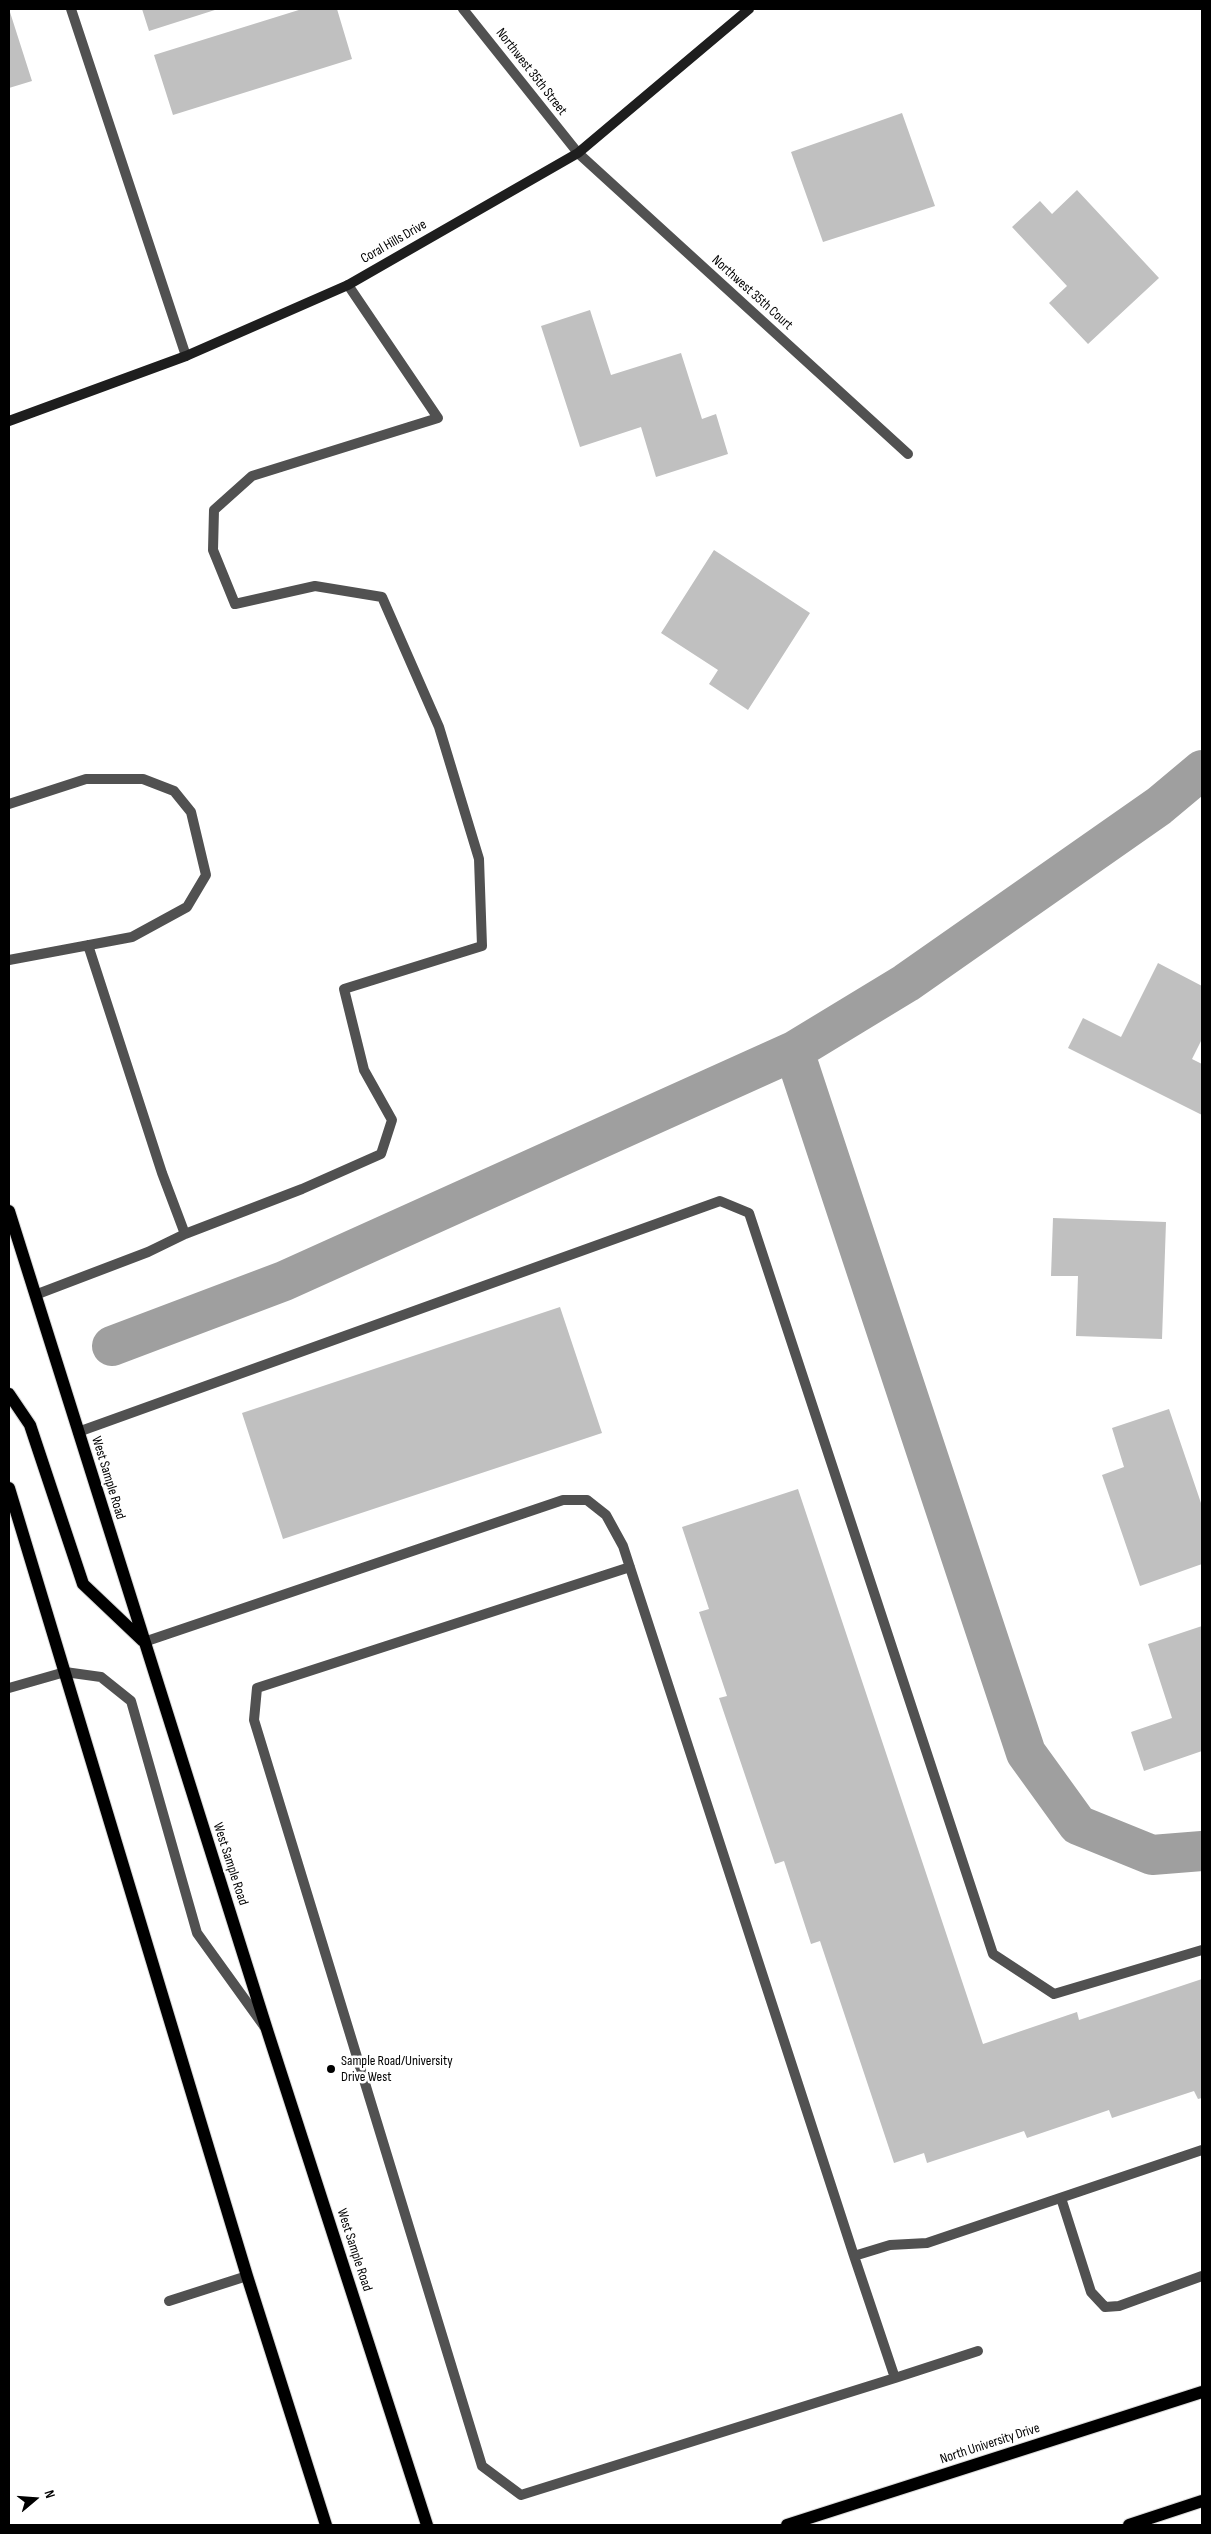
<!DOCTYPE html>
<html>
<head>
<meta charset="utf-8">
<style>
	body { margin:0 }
	#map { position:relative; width:1211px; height:2534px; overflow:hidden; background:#fff; font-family:"Sofia Sans Condensed",sans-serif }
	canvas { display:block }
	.frame { position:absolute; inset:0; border:10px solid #000; pointer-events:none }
	.north { position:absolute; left:10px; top:2474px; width:50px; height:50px; -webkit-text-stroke:4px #fff; paint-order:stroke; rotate:72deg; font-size:14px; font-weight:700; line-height:20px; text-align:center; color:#000 }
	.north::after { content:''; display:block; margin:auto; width:18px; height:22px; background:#000; clip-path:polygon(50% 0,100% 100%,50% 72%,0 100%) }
</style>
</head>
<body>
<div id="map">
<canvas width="1211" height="2534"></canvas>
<div class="frame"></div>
<div class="north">N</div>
</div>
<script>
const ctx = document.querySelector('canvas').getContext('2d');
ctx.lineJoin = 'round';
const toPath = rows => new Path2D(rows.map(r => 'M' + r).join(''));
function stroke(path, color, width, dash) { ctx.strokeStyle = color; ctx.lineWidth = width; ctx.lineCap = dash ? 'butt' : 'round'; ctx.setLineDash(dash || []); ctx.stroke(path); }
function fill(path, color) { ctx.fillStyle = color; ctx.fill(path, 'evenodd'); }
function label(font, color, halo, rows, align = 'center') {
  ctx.font = font + ' "Sofia Sans Condensed",sans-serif'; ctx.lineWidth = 5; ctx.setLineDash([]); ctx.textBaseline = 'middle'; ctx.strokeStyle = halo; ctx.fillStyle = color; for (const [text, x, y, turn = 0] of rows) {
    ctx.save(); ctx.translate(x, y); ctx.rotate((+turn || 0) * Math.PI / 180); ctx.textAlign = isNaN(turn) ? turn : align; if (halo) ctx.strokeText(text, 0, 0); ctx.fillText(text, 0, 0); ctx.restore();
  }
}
const canal = toPath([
	[794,1051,1026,1753,1078,1825,1152,1855,1202,1851],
	[112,1346,284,1281,794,1051,906,983,1159,806,1202,770]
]);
const building = toPath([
	[9,9,32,81,9,88],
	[142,9,218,9,149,31],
	[302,9,337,9,352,59,173,115,154,55],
	[902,113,935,206,823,242,791,152],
	[1077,190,1159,278,1088,344,1049,303,1067,286,1012,227,1040,201,1052,214],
	[590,310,611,375,681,353,702,419,716,414,728,454,656,477,641,427,580,447,541,326],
	[714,550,810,613,748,710,709,684,718,670,661,633],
	[1158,963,1202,986,1202,1039,1192,1059,1202,1064,1202,1115,1068,1048,1083,1018,1121,1037],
	[1053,1218,1166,1222,1162,1339,1076,1336,1078,1276,1051,1276],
	[560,1307,602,1433,283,1539,242,1413],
	[1169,1409,1202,1506,1202,1564,1140,1586,1102,1475,1124,1467,1112,1428],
	[798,1489,983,2044,1077,2012,1079,2020,1202,1979,1202,2098,1198,2099,1194,2091,1112,2118,1109,2110,1027,2138,1024,2131,927,2163,924,2153,894,2163,820,1941,811,1944,784,1861,775,1864,719,1698,727,1696,699,1612,709,1609,682,1527],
	[1202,1626,1202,1751,1144,1771,1131,1732,1172,1718,1148,1644]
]);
const lane = toPath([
	[9,804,86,779,143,779,174,791,191,812,206,875,187,907,132,937,9,960],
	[88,945,162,1173,185,1234],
	[35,1295,148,1252,185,1234,302,1189,381,1154,392,1120,364,1070,344,989,482,946,479,859,439,727,382,597,315,586,235,604,213,550,214,510,252,476,438,418,348,285],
	[78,1432,720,1201,749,1213,993,1954,1054,1994,1202,1950],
	[630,1567,257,1688,254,1720,482,2466,521,2495,895,2378,854,2256],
	[144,1642,563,1500,587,1500,606,1515,623,1546,854,2256,890,2245,927,2243,1202,2150],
	[1061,2198,1091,2292,1105,2307,1119,2306,1202,2276],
	[169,2301,247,2276],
	[895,2378,978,2351]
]);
const street = toPath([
	[71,9,186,356],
	[463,9,578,153,908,454],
	[9,1688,65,1672,101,1677,131,1701,197,1933,264,2026]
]);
const secondary = toPath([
	[9,421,186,356,348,285,578,153,749,9]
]);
const primary = toPath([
	[9,1211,268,2033,427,2525],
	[9,1394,30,1425,83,1584,143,1641],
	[9,1488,247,2276,326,2525],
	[787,2525,1202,2392],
	[1129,2525,1202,2501]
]);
const markers = [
	[331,2069,5,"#000"]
];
const streetNames = [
	["Northwest 35th Street",531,72,52],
	["Coral Hills Drive",394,242,-30],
	["Northwest 35th Court",752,293,42],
	["West Sample Road",108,1478,73],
	["West Sample Road",230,1864,72],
	["West Sample Road",354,2250,72],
	["North University Drive",990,2444,-18]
];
const poiNames = [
	["Sample Road/University",341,2061],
	["Drive West",341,2077]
];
stroke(canal, '#9f9f9f', 40);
fill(building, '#c0c0c0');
stroke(primary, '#dbdbdb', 14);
stroke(lane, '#515151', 10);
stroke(street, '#515151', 10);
stroke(secondary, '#1e1e1e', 10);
stroke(primary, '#000', 12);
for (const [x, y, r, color] of markers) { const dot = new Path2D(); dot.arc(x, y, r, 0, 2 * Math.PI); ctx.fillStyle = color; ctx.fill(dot); stroke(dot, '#fff', 2); }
label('14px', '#000', '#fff', streetNames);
label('14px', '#000', '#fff', poiNames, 'left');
</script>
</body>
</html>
